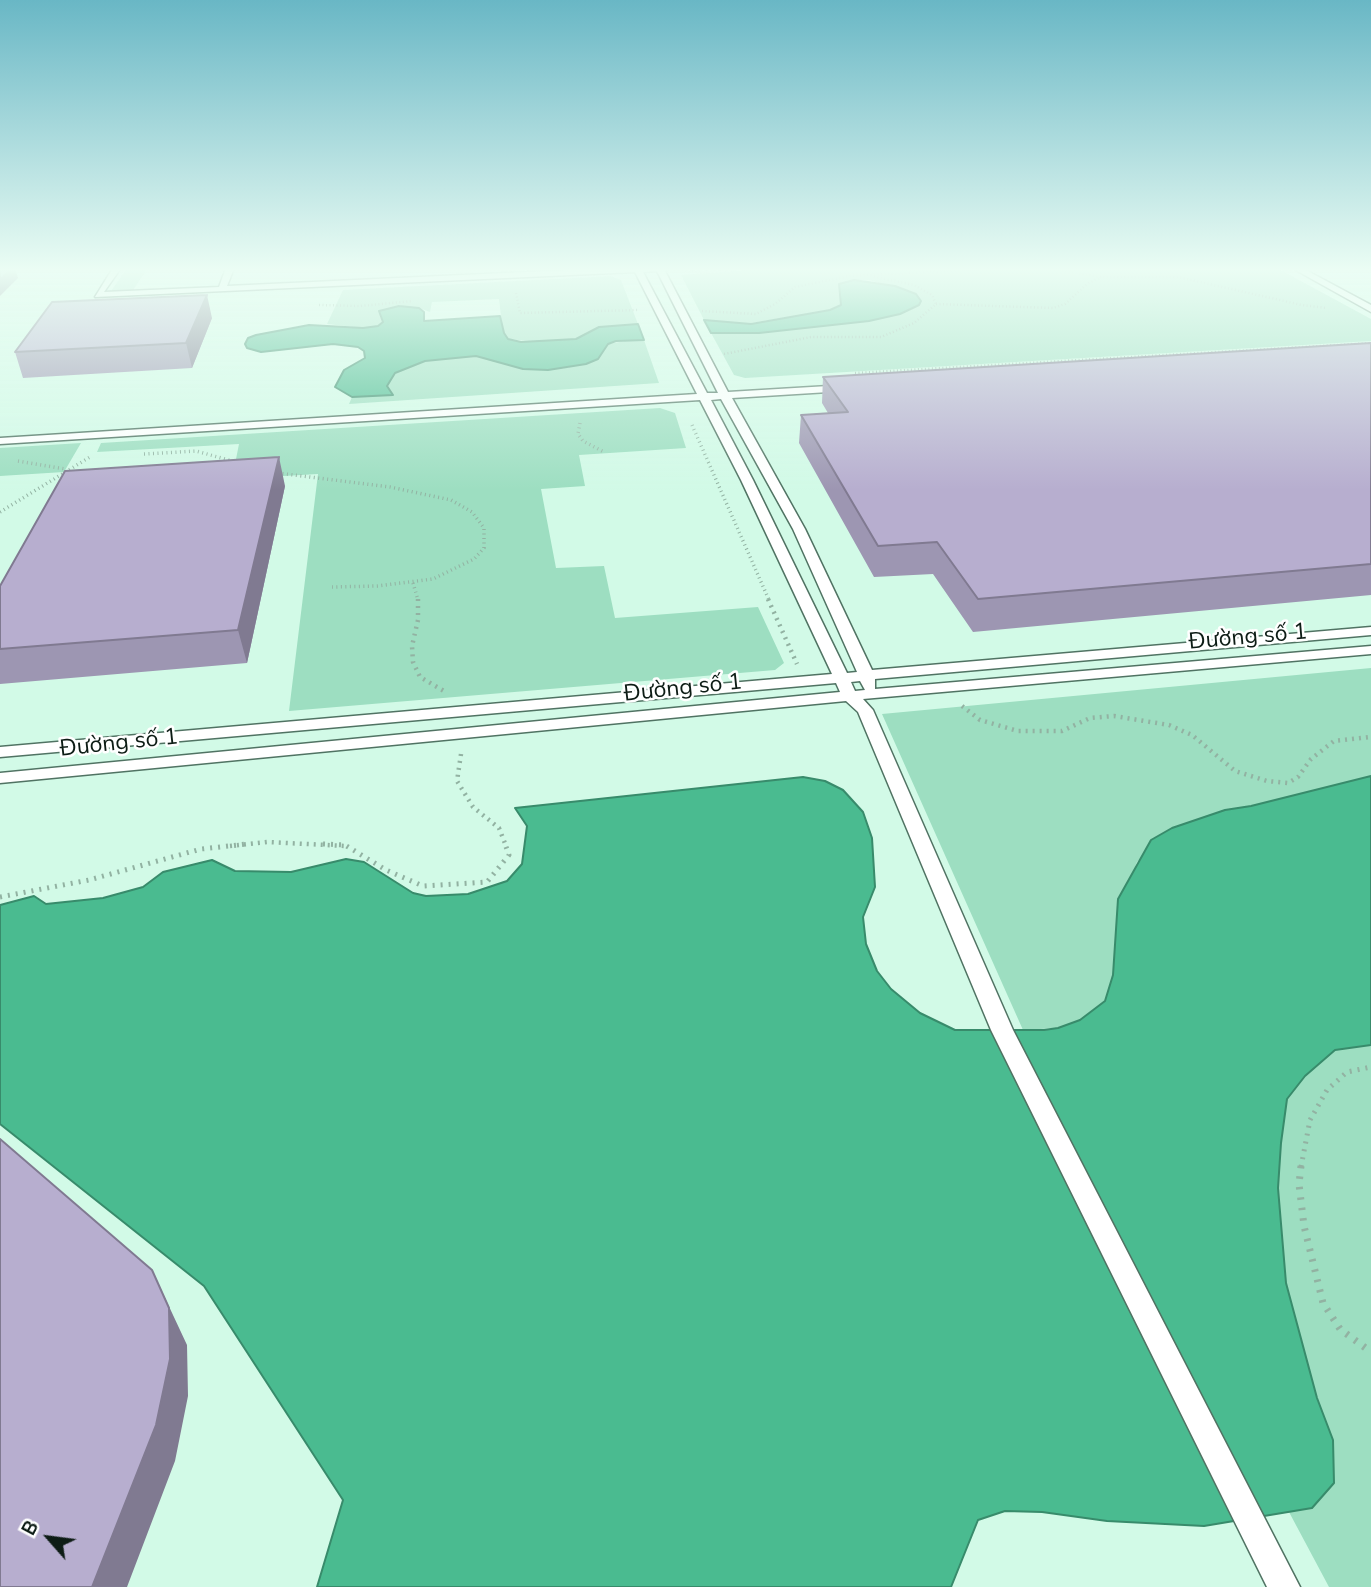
<!DOCTYPE html>
<html>
<head>
<meta charset="utf-8">
<style>
	body { margin:0 }
	#map { position:relative; width:1371px; height:1587px; overflow:hidden; background:#d2fae7; font-family:"Nunito Sans",sans-serif }
	canvas { display:block }
	.north { position:absolute; left:14px; top:1503px; width:70px; height:70px; -webkit-text-stroke:5px #fff; paint-order:stroke; rotate:298deg; font-size:19px; font-weight:700; line-height:28px; text-align:center; color:#0d1c15 }
	.north::after { content:''; display:block; margin:auto; width:24px; height:32px; background:#0d1c15; clip-path:polygon(50% 0,100% 100%,50% 72%,0 100%) }
</style>
</head>
<body>
<div id="map">
<canvas width="1371" height="1587"></canvas>
<div class="north">B</div>
</div>
<script>
const ctx = document.querySelector('canvas').getContext('2d');
ctx.lineJoin = 'round';
function fill(path, color) { ctx.fillStyle = color; ctx.fill(path, 'evenodd'); }
const toPath = rows => new Path2D(rows.map(r => 'M' + r).join(''));
function stroke(path, color, width, dash) { ctx.strokeStyle = color; ctx.lineWidth = width; ctx.lineCap = dash ? 'butt' : 'round'; ctx.setLineDash(dash || []); ctx.stroke(path); }
function label(font, color, halo, rows, align = 'center') {
  ctx.font = font + ' "Nunito Sans",sans-serif'; ctx.lineWidth = 5; ctx.setLineDash([]); ctx.textBaseline = 'middle'; ctx.strokeStyle = halo; ctx.fillStyle = color; for (const [text, x, y, turn = 0] of rows) {
    ctx.save(); ctx.translate(x, y); ctx.rotate((+turn || 0) * Math.PI / 180); ctx.textAlign = isNaN(turn) ? turn : align; if (halo) ctx.strokeText(text, 0, 0); ctx.fillText(text, 0, 0); ctx.restore();
  }
}
const green = toPath([
	[127,268,148,268,133,290,111,291],
	[773,268,1277,268,1371,319,1371,341,745,378,734,375,711,333,759,333,869,321,900,314,921,301,916,294,869,280,854,280,846,282,841,305,830,310,739,325,704,320,681,275],
	[611,276,621,280,638,324,599,327,576,339,538,342,508,339,503,333,499,299,432,302,430,312,419,308,380,316,383,322,378,326,363,328,327,324,343,290],
	[631,340,644,340,659,383,349,404,352,397,392,395,387,386,395,372,425,361,476,356,523,369,566,368,597,359,608,344],
	[660,408,675,413,686,448,579,455,585,486,541,489,556,568,604,566,615,618,758,607,784,663,775,670,289,711,318,474,232,479,239,444,97,452,101,443],
	[81,443,64,472,0,476,0,448],
	[1371,668,1371,776,1251,806,1225,810,1172,828,1137,862,1130,880,1118,899,1113,975,1105,1001,1080,1020,1058,1028,1023,1030,882,714],
	[1371,1045,1371,1587,1329,1587,1289,1512,1312,1508,1333,1440,1317,1398,1286,1283,1278,1189,1281,1143,1287,1099,1305,1076,1335,1050]
]);
const water = toPath([
	[854,280,895,286,916,294,921,301,919,305,900,314,869,321,759,333,711,333,704,320,751,324,830,310,841,305,839,284,854,280],
	[399,306,419,308,424,312,424,321,500,316,504,333,508,339,521,342,576,339,599,327,638,324,644,340,616,341,608,344,598,359,586,364,548,370,523,369,476,356,425,361,395,373,387,386,393,395,352,397,335,387,344,370,365,358,364,351,358,347,333,344,261,352,247,348,245,344,248,338,256,335,309,325,363,328,378,326,383,322,379,311,399,306],
	[1371,776,1371,1045,1335,1050,1305,1076,1287,1099,1281,1143,1278,1188,1286,1283,1317,1398,1333,1440,1334,1483,1312,1508,1204,1526,1107,1521,1042,1512,1005,1511,978,1520,951,1587,317,1587,343,1500,204,1286,0,1124,0,905,34,896,46,904,103,898,143,887,163,872,212,860,235,871,291,872,346,859,364,862,413,893,426,896,468,894,507,881,522,864,527,826,515,808,803,777,825,781,843,790,863,812,872,838,875,887,863,917,866,944,877,971,891,989,920,1013,955,1030,1044,1030,1058,1028,1080,1020,1105,1001,1113,975,1118,899,1151,840,1172,828,1225,810,1251,806,1371,776]
]);
const pathFar4 = toPath([
	[1048,268,1101,277,1178,277,1302,305,1327,308],
	[685,271,751,268],
	[516,293,520,313,638,310],
	[936,304,1053,308,1065,304,1087,284,1101,277],
	[319,305,360,306,412,301],
	[702,311,756,314,775,304,795,287,849,276,1005,268],
	[724,354,811,337,881,337,914,323,936,304,932,295,914,285,871,276],
	[855,373,1371,343]
]);
const pathFar3 = toPath([
	[580,423,578,434,583,441,604,452],
	[692,425,769,600],
	[144,454,196,451,232,461],
	[18,461,65,469],
	[278,473,390,487,451,500,472,512,484,528,484,548,474,559,433,579,377,586,332,587],
	[0,512,90,457],
	[413,583,418,600]
]);
const pathFar2 = toPath([
	[418,599,418,620,412,646,413,662,420,677,444,691],
	[768,599,797,664],
	[962,706,980,720,1018,731,1062,731,1090,718,1114,716,1169,725,1192,735,1235,771,1267,781,1288,783,1298,777,1311,759,1334,741,1371,737],
	[461,754,457,781,473,807,499,828,506,846],
	[230,846,267,842,346,846]
]);
const pathFar1 = toPath([
	[323,844,345,845,386,870,423,886,487,882,509,855,505,844],
	[0,897,89,880,201,849,247,844],
	[1301,1167,1310,1120,1327,1090,1347,1072,1371,1067]
]);
const path = toPath([
	[1301,1166,1299,1184,1304,1226,1323,1303,1340,1329,1371,1352]
]);
const service = toPath([
	[113,268,121,268,104,292,219,287,226,268,234,268,227,286,611,268,672,268,665,271,728,392,845,385,850,388,845,391,732,398,805,529,872,670,1371,627,1371,635,875,679,875,689,1371,646,1371,654,863,699,873,710,1013,1030,1300,1587,1267,1587,991,1030,858,712,846,701,0,783,0,773,840,692,836,683,0,757,0,747,832,674,741,480,700,400,0,444,0,438,697,394,635,272,95,297,113,268],
	[657,271,718,393,707,393,643,272,657,271],
	[721,399,793,529,857,672,847,673,753,480,711,400,721,399],
	[860,681,865,690,855,691,851,682,860,681],
	[1292,268,1302,268,1371,305,1371,312,1292,268]
]);
const wall = toPath([
	[212,318,192,368,23,378,15,352],
	[1371,343,1371,595,973,632,933,574,874,577,799,443,801,415,828,413,822,403,823,377],
	[285,486,247,663,0,684,0,586]
]);
const shadedWall = toPath([
	[12,268,15,268,18,278,0,296,0,280],
	[207,295,212,318,192,368,186,343],
	[279,457,285,486,247,663,238,630],
	[152,1270,187,1345,188,1396,175,1461,127,1587,92,1587]
]);
const building = toPath([
	[0,268,12,268,0,280,0,268],
	[207,295,186,343,15,352,52,302,207,295],
	[1371,343,1371,564,978,599,937,542,878,546,801,415,848,412,823,377,1371,343],
	[279,457,238,630,0,649,0,586,65,471,279,457],
	[0,1139,152,1270,169,1308,170,1359,156,1425,92,1587,0,1587,0,1139]
]);
const streetNames = [
	["Đường số 1",1248,638,-5],
	["Đường số 1",683,689,-6],
	["Đường số 1",119,744,-6]
];
fill(green, '#9ddec1');
fill(water, '#4abb90');
stroke(water, '#388b6b', 2);
stroke(service, '#507363', 3);
stroke(pathFar4, '#92b2a2', 2.5, [1, 2.5]);
stroke(pathFar3, '#92b2a2', 3.5, [1, 3.5]);
stroke(pathFar2, '#92b2a2', 4.5, [2, 5]);
stroke(pathFar1, '#92b2a2', 5, [2, 6]);
stroke(path, '#92b2a2', 7, [2.5, 8]);
fill(service, '#fff');
fill(wall, '#9d96b2');
fill(shadedWall, '#807a91');
fill(building, '#b7aecf');
stroke(building, '#807a91', 2);
const sky = ctx.createLinearGradient(0, 0, 0, 490);
sky.addColorStop(0, '#69b7c5');
sky.addColorStop(0.55, '#ebfdf4');
sky.addColorStop(1, '#ebfdf400');
ctx.fillStyle = sky;
ctx.fillRect(0, 0, 1371, 490);
label('23px', '#0d1c15', '#fff', streetNames);
</script>
</body>
</html>
